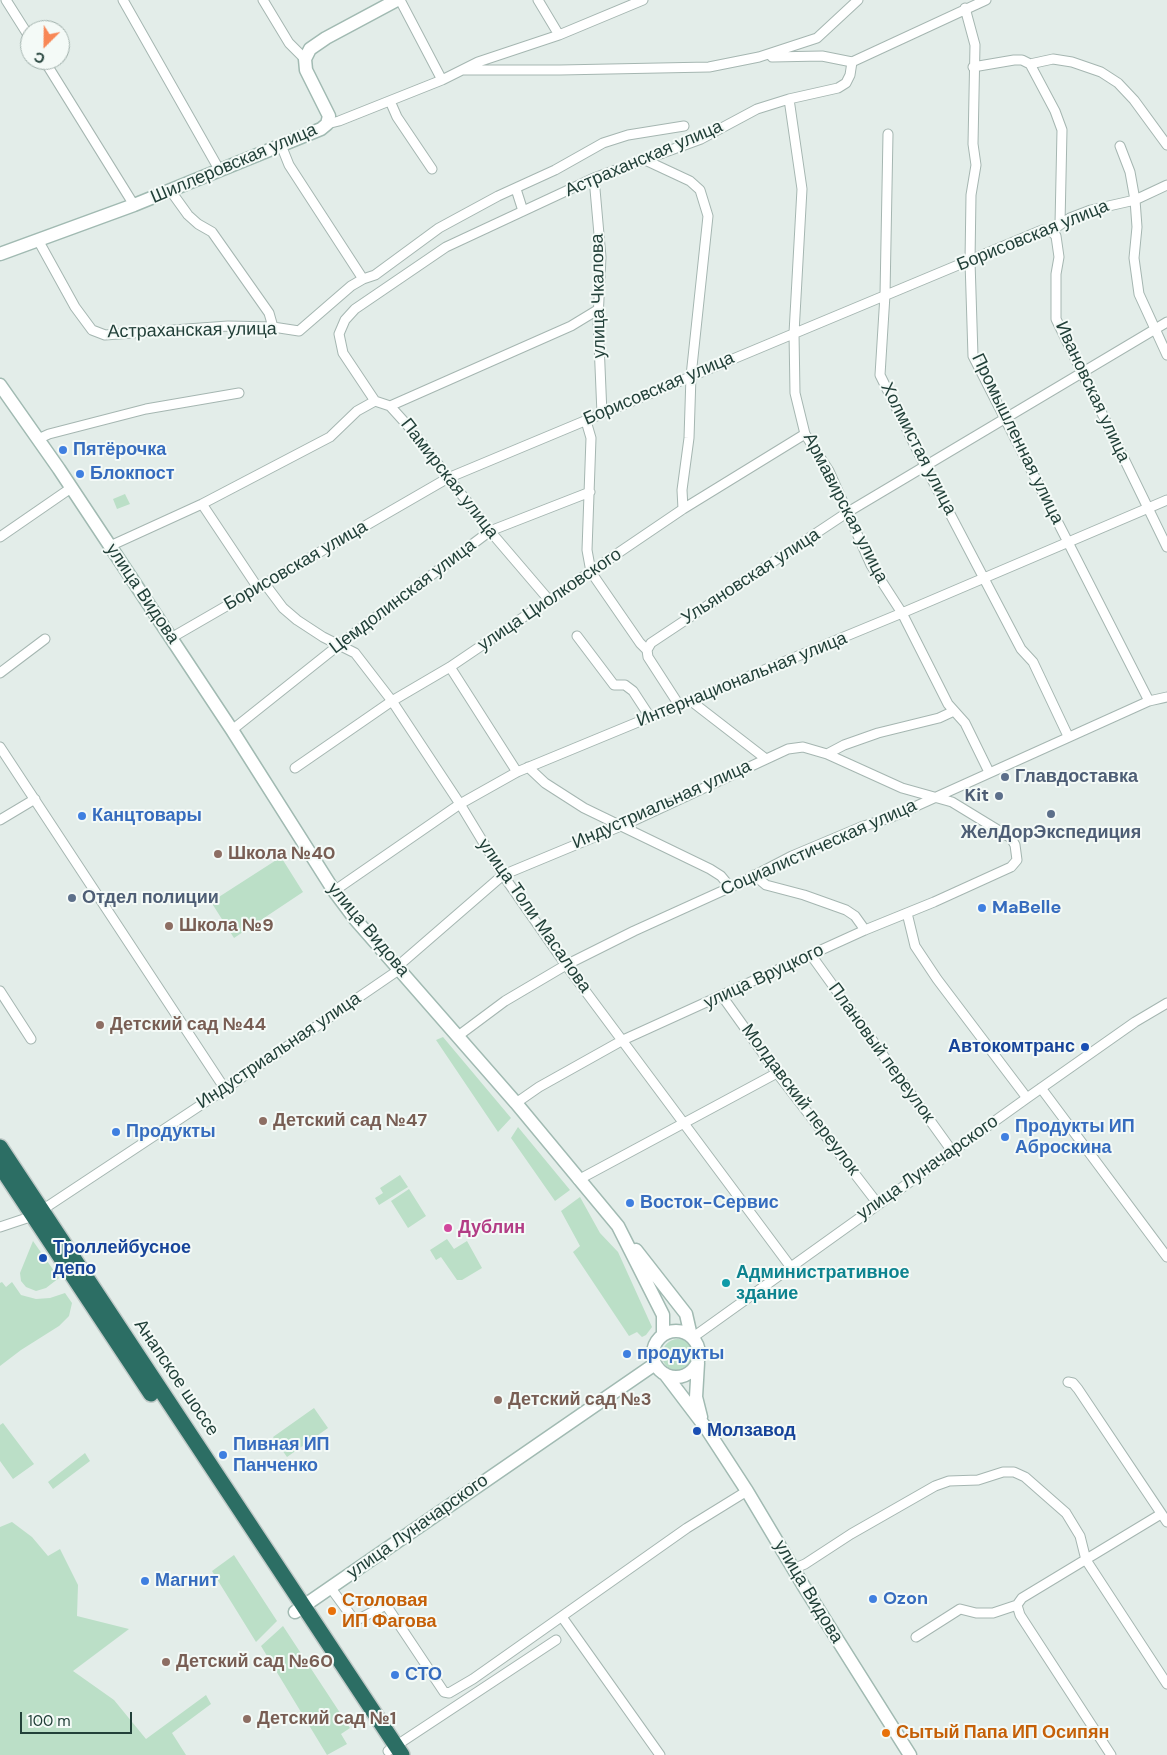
<!DOCTYPE html>
<html>
<head>
<meta charset="utf-8">
<style>
	body { margin:0 }
	#map { position:relative; width:1167px; height:1755px; overflow:hidden; background:#e3ede9; font-family:"DM Sans",sans-serif }
	canvas { display:block }
	.north { position:absolute; left:20px; top:20px; width:50px; height:50px; box-sizing:border-box; background:#f4faf7; border:1px solid #a0b0ab; border-radius:50%; rotate:203deg; font-size:14px; font-weight:700; line-height:20px; text-align:center; color:#224039 }
	.north::after { content:''; display:block; margin:auto; width:18px; height:22px; background:#f88756; clip-path:polygon(50% 0,100% 100%,50% 72%,0 100%) }
	.scale { position:absolute; left:20px; top:1712px; width:112px; height:22px; box-sizing:border-box; border:2px solid #224039; border-top:0; padding-left:6px; font-size:15px; line-height:18px; white-space:nowrap; color:#224039; -webkit-text-stroke:4px #f4faf7; paint-order:stroke }
</style>
</head>
<body>
<div id="map">
<canvas width="1167" height="1755"></canvas>
<div class="north">С</div>
<div class="scale">100 m</div>
</div>
<script>
const ctx = document.querySelector('canvas').getContext('2d');
ctx.lineJoin = 'round';
function fill(path, color) { ctx.fillStyle = color; ctx.fill(path, 'evenodd'); }
const toPath = rows => new Path2D(rows.map(r => 'M' + r).join(''));
function stroke(path, color, width, dash) { ctx.strokeStyle = color; ctx.lineWidth = width; ctx.lineCap = dash ? 'butt' : 'round'; ctx.setLineDash(dash || []); ctx.stroke(path); }
function label(font, color, halo, rows, align = 'center') {
  ctx.font = font + ' "DM Sans",sans-serif'; ctx.lineWidth = 4; ctx.setLineDash([]); ctx.textBaseline = 'middle'; ctx.strokeStyle = halo; ctx.fillStyle = color; for (const [text, x, y, turn = 0] of rows) {
    ctx.save(); ctx.translate(x, y); ctx.rotate((+turn || 0) * Math.PI / 180); ctx.textAlign = isNaN(turn) ? turn : align; if (halo) ctx.strokeText(text, 0, 0); ctx.fillText(text, 0, 0); ctx.restore();
  }
}
const green = toPath([
	[125,494,130,504,117,509,113,499],
	[281,857,303,892,234,938,211,902],
	[443,1037,511,1118,498,1132,436,1040],
	[518,1127,570,1190,555,1201,511,1138],
	[400,1175,408,1187,379,1205,375,1198,383,1193,380,1188],
	[409,1189,426,1216,408,1228,391,1201],
	[580,1197,600,1233,618,1252,652,1327,646,1335,642,1337,637,1332,629,1336,573,1252,580,1246,561,1211],
	[447,1239,454,1249,467,1241,482,1268,462,1280,457,1280,441,1257,436,1260,430,1250],
	[33,1241,59,1278,46,1288,36,1291,26,1287,21,1281,20,1273],
	[2,1282,6,1287,12,1282,21,1295,36,1299,50,1298,65,1293,72,1303,69,1316,59,1326,21,1350,0,1366,0,1283],
	'662 1355a16 16 0 1 1 32 0a16 16 0 1 1-32 0Z',
	[314,1408,328,1428,287,1457,273,1437],
	[3,1423,34,1464,13,1479,0,1461,0,1425],
	[85,1453,90,1461,53,1489,48,1482],
	[12,1522,32,1537,48,1556,60,1549,78,1585,77,1616,129,1629,73,1671,114,1700,146,1739,206,1695,211,1704,172,1733,186,1755,0,1755,0,1527],
	[234,1555,277,1621,256,1642,212,1571],
	[283,1626,350,1728,341,1734,347,1744,327,1755,261,1646]
]);
const street = toPath([
	[6,0,30,38],
	[123,0,220,171],
	[263,0,289,43,305,59],
	[400,0,442,80],
	[538,0,559,35],
	[965,8,975,45,973,144,976,165,971,195,970,261,973,356,1149,701],
	[772,57,822,56,852,62],
	[44,60,134,205],
	[1030,64,1055,111,1062,130,1060,224],
	[973,67,1014,60,1022,60,1030,64,1053,59,1072,62,1101,72,1118,83,1134,100,1167,145],
	[465,70,560,70,709,67,759,57,817,38,858,0],
	[789,99,802,189,794,333,795,393,805,434,829,471,871,565,902,613,948,704,965,723,989,772],
	[390,101,397,117,432,169],
	[327,124,339,121,442,80,478,62,559,35,643,0],
	[888,134,885,295,880,375,926,468,1021,649,1033,662,1068,736],
	[281,145,289,165,363,279],
	[1120,146,1130,172,1135,200,1137,227,1134,258,1139,294,1167,355],
	[645,160,690,181,700,190,708,216,691,376,689,438,682,490,683,509],
	[594,178,601,257,598,319,602,414],
	[516,189,523,211],
	[170,190,188,215,198,224,212,232,269,313,273,327],
	[1051,231,1056,236,1059,257,1056,274,1056,319,1167,547],
	[38,240,75,307,92,330,105,335,228,326,273,327,299,331,351,286,363,279,375,275,439,228,498,196,555,170,603,143,628,135,684,126],
	[390,406,571,326,599,309],
	[586,421,591,438,587,550,591,572,640,643,647,650,648,657,679,705],
	[38,439,49,434,146,409,239,393],
	[202,504,258,588],
	[0,537,71,488],
	[110,546,202,504,330,437,357,411,375,401],
	[265,584,283,608,297,620,323,637,355,653,392,701,460,804,503,875,566,965,790,1266],
	[549,600,490,531,409,427,390,406,375,401,343,353,339,334,345,320,355,309,446,247,594,178,701,139,757,109,789,99,838,88,846,83,850,75,852,62,986,0],
	[577,636,614,685,625,685,633,691,650,717],
	[171,638,448,478,1042,230,1051,231,1070,218,1091,210,1135,200,1167,185],
	[647,650,651,643,848,512,1167,322],
	[450,667,517,772],
	[0,673,45,639],
	[691,701,766,759],
	[232,730,340,644,490,531,590,492],
	[0,747,225,1089],
	[827,754,844,745,878,733,939,718,954,711],
	[528,767,545,783,584,808,710,869,721,876,730,887],
	[295,768,392,701,450,667,683,509,805,434],
	[0,820,35,799],
	[754,875,766,885,804,895,846,910,855,916,865,930],
	[334,891,460,804,517,772,902,613,1167,500],
	[907,913,915,946,937,979,1027,1098],
	[811,955,952,1151],
	[398,966,503,875,633,821,788,749,803,747,827,754,902,788,952,802,1011,838,1015,845,1017,860,1011,867,934,902,865,930,623,1040,539,1087,516,1103],
	[0,991,31,1039],
	[722,996,777,1073,878,1204],
	[458,1036,505,1001,566,965,634,931,742,882,792,856,861,827,892,817,1149,701,1167,697],
	[1041,1088,1167,1257],
	[578,1180,777,1073],
	[0,1227,33,1216,225,1089,400,969],
	[692,1338,1027,1098,1135,1022,1167,1003],
	[1068,1382,1073,1383,1078,1389,1167,1522],
	[793,1569,805,1564,851,1534,935,1486,949,1481,978,1480,1003,1472,1014,1472,1025,1477,1066,1513,1080,1536,1086,1560,1167,1684],
	[330,1587,355,1621,386,1605,444,1692,449,1693,473,1679,687,1528,747,1491],
	[1017,1605,1020,1615,1111,1755],
	[562,1617,660,1755],
	[916,1637,960,1609,976,1613,993,1613,1017,1605,1022,1598,1161,1514],
	[388,1751,556,1640]
]);
const secondary = toPath([
	[0,254,134,205,321,129,327,124,329,116,306,70,305,59,310,49,326,38,397,0],
	[0,385,59,469,232,730,334,891,355,919,516,1103,618,1226,663,1315,663,1335],
	[636,1250,686,1314,691,1336],
	'653 1354a23 23 0 1 1 46 0a23 23 0 1 1-46 0Z',
	[698,1363,696,1397,701,1417],
	[665,1374,706,1428,747,1491,803,1585,910,1755],
	[295,1612,655,1364]
]);
const highway = toPath([
	[0,1147,402,1755],
	[0,1166,151,1394]
]);
const markers = [
	[63,450,5,"#3f7fe0"],
	[80,474,5,"#3f7fe0"],
	[1005,777,5,"#5c6f8a"],
	[999,796,5,"#5c6f8a"],
	[1051,814,5,"#5c6f8a"],
	[82,816,5,"#3f7fe0"],
	[218,854,5,"#8d6e63"],
	[72,898,5,"#5c6f8a"],
	[982,908,5,"#3f7fe0"],
	[169,926,5,"#8d6e63"],
	[100,1025,5,"#8d6e63"],
	[1085,1047,5,"#1a4fb4"],
	[263,1121,5,"#8d6e63"],
	[116,1132,5,"#3f7fe0"],
	[1005,1137,5,"#3f7fe0"],
	[630,1203,5,"#3f7fe0"],
	[448,1228,5,"#d1479c"],
	[43,1258,5,"#1a4fb4"],
	[726,1283,5,"#0f9aa8"],
	[627,1354,5,"#3f7fe0"],
	[498,1400,5,"#8d6e63"],
	[697,1431,5,"#1a4fb4"],
	[223,1455,5,"#3f7fe0"],
	[145,1581,5,"#3f7fe0"],
	[873,1599,5,"#3f7fe0"],
	[332,1611,5,"#e8710a"],
	[166,1662,5,"#8d6e63"],
	[395,1675,5,"#3f7fe0"],
	[247,1719,5,"#8d6e63"],
	[886,1733,5,"#e8710a"]
];
const streetNames = [
	["Астраханская улица",644,159,-23],
	["Шиллеровская улица",234,164,-23],
	["Борисовская улица",1033,236,-22],
	["улица Чкалова",599,296,-91],
	["Астраханская улица",192,331,-1],
	["Борисовская улица",659,389,-23],
	["Ивановская улица",1092,392,65],
	["Промышленная улица",1017,439,64],
	["Холмистая улица",918,449,63],
	["Памирская улица",449,479,52],
	["Армавирская улица",845,508,63],
	["Борисовская улица",296,566,-30],
	["Ульяновская улица",751,577,-33],
	["улица Видова",142,594,56],
	["Цемдолинская улица",403,597,-37],
	["улица Циолковского",550,600,-34],
	["Интернациональная улица",742,680,-22],
	["Индустриальная улица",662,805,-24],
	["Социалистическая улица",819,848,-24],
	["улица Толи Масалова",534,916,55],
	["улица Видова",368,930,50],
	["улица Вруцкого",764,977,-25],
	["Индустриальная улица",279,1051,-34],
	["Плановый переулок",881,1053,54],
	["Молдавский переулок",800,1100,53],
	["улица Луначарского",928,1168,-35],
	["Анапское шоссе",176,1378,56],
	["улица Луначарского",418,1527,-35],
	["улица Видова",808,1592,59]
];
const shopNames = [
	["Пятёрочка",73,450],
	["Блокпост",90,474],
	["Канцтовары",92,816],
	["MaBelle",992,908],
	["Продукты ИП",1015,1127],
	["Аброскина",1015,1148],
	["Продукты",126,1132],
	["Восток-Сервис",640,1203],
	["продукты",637,1354],
	["Пивная ИП",233,1445],
	["Панченко",233,1466],
	["Магнит",155,1581],
	["Ozon",883,1599],
	["СТО",405,1675]
];
const serviceNames = [
	["Главдоставка",1015,777],
	["Kit",989,796,"right"],
	["ЖелДорЭкспедиция",1051,833,"center"],
	["Отдел полиции",82,898]
];
const educationNames = [
	["Школа №40",228,854],
	["Школа №9",179,926],
	["Детский сад №44",110,1025],
	["Детский сад №47",273,1121],
	["Детский сад №3",508,1400],
	["Детский сад №60",176,1662],
	["Детский сад №1",257,1719]
];
const transitNames = [
	["Автокомтранс",1075,1047,"right"],
	["Троллейбусное",53,1248],
	["депо",53,1269],
	["Молзавод",707,1431]
];
const hotelNames = [
	["Дублин",458,1228]
];
const cultureNames = [
	["Административное",736,1273],
	["здание",736,1294]
];
const foodNames = [
	["Столовая",342,1601],
	["ИП Фагова",342,1622],
	["Сытый Папа ИП Осипян",896,1733]
];
fill(green, '#bbdfc7');
stroke(street, '#a5b6b1', 11);
stroke(secondary, '#a1bab2', 15);
stroke(highway, '#c1cac8', 18);
stroke(street, '#fff', 9);
stroke(secondary, '#fff', 12);
stroke(highway, '#2c6e64', 15);
for (const [x, y, r, color] of markers) { const dot = new Path2D(); dot.arc(x, y, r, 0, 2 * Math.PI); ctx.fillStyle = color; ctx.fill(dot); stroke(dot, '#f4faf7', 2); }
label('18px', '#224039', '#f4faf7', streetNames);
label('bold 18px', '#366cbe', '#f4faf7', shopNames, 'left');
label('bold 18px', '#4e5e75', '#f4faf7', serviceNames, 'left');
label('bold 18px', '#785e54', '#f4faf7', educationNames, 'left');
label('bold 18px', '#164399', '#f4faf7', transitNames, 'left');
label('bold 18px', '#b23c85', '#f4faf7', hotelNames, 'left');
label('bold 18px', '#0d838f', '#f4faf7', cultureNames, 'left');
label('bold 18px', '#c56008', '#f4faf7', foodNames, 'left');
</script>
</body>
</html>
